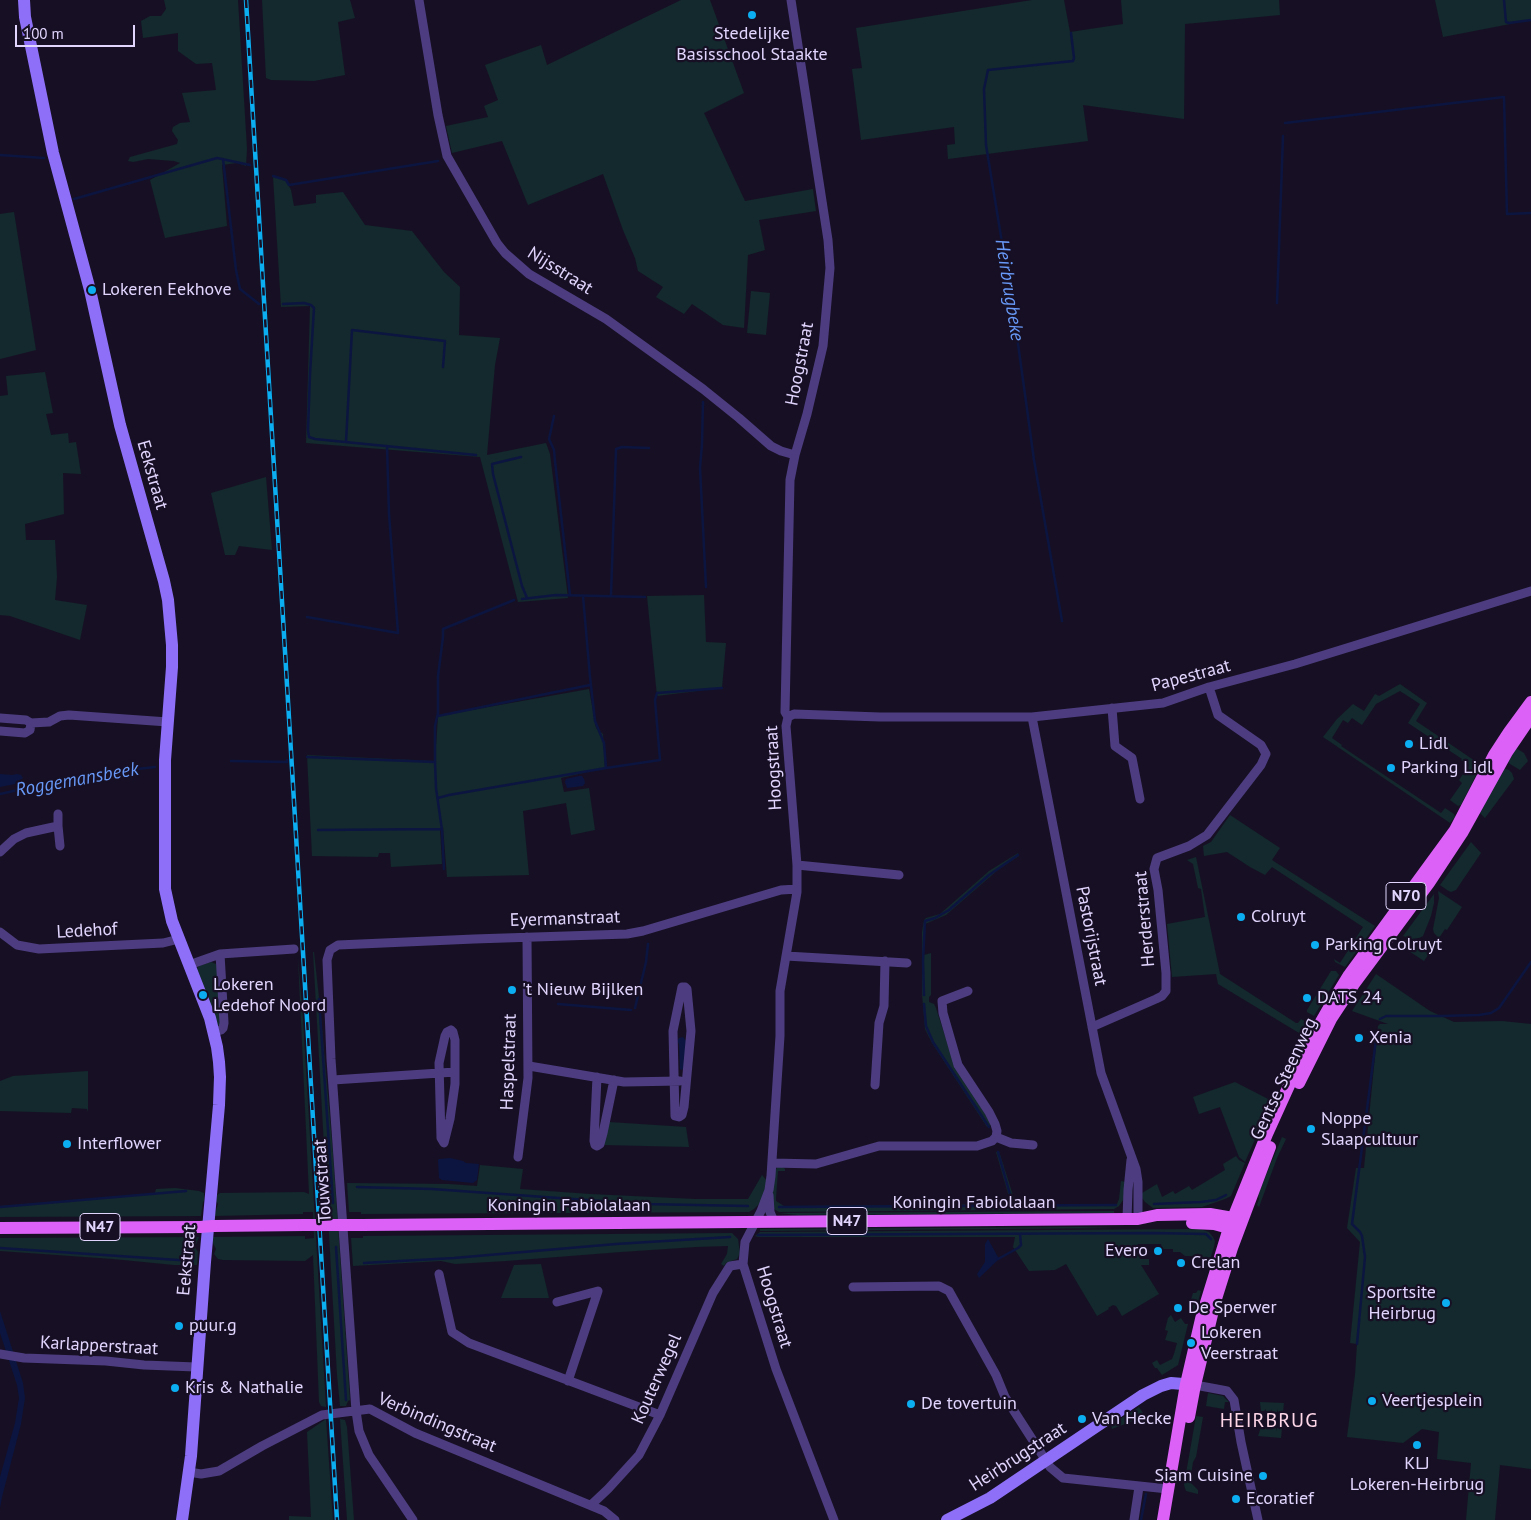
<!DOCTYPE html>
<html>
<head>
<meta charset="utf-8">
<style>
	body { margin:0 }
	#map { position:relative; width:1531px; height:1520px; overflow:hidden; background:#171024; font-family:"PT Sans",sans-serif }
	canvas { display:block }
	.scale { position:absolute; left:15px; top:25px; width:120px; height:22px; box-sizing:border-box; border:2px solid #e1d4fd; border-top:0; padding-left:6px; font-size:15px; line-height:18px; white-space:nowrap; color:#e1d4fd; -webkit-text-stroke:4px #171024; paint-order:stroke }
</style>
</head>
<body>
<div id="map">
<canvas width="1531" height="1520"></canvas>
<div class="scale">100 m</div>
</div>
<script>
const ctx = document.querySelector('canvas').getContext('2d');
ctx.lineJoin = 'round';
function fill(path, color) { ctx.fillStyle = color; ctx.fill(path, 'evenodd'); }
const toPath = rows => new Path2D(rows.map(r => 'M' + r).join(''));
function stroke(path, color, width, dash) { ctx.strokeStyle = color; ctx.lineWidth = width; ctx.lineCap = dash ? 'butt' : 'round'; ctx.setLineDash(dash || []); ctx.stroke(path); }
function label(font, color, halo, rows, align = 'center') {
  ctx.font = font + ' "PT Sans",sans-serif'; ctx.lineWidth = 4.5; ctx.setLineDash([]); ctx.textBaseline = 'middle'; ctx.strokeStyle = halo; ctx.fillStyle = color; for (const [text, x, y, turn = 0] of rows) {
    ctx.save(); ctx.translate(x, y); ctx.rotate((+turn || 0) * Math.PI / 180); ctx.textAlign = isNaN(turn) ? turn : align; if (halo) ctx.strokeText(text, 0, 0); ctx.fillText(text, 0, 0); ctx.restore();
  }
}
const green = toPath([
	[164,0,238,0,247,149,246,166,237,163,222,165,227,226,165,238,150,180,180,163,174,161,148,159,133,162,128,161,130,157,177,144,178,140,172,131,173,127,180,123,190,122,182,93,216,90,212,63,196,64,178,51,178,33,143,38,141,21,150,16,161,16,166,9],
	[262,0,350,0,355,18,338,22,345,75,314,81,271,80,266,78],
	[681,0,710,0,744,93,704,113,745,201,813,189,816,211,759,220,765,250,748,255,744,328,723,325,692,304,684,314,656,297,663,287,638,271,635,258,623,230,603,174,528,205,502,141,452,153,446,126,488,117,484,106,498,100,485,65,541,45,547,65],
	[1032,0,1064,0,1070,32,1123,24,1121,0,1279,0,1280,15,1185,24,1184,119,1083,105,1088,141,948,159,947,145,955,144,954,127,861,140,852,69,862,68,856,28],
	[1435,0,1531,0,1531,20,1443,37],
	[273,176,286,180,291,190,294,206,316,203,316,195,343,192,365,225,412,231,444,272,460,287,459,335,500,338,495,365,487,455,546,443,550,454,568,598,518,602,480,457,306,443,310,306,281,307],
	[14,212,36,350,0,359,0,214],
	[751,291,770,293,766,335,747,333],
	[45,372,53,413,46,414,51,435,68,433,69,443,76,442,81,474,63,473,64,514,25,524,26,540,55,540,57,577,55,600,87,605,80,640,10,616,0,615,0,396,8,395,6,376],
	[266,477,272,550,239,546,235,555,225,555,211,493],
	[704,595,706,642,726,643,722,688,657,696,647,596],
	[1400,684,1427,703,1416,721,1481,765,1461,805,1458,806,1450,800,1462,783,1459,780,1469,765,1461,760,1462,759,1408,723,1420,704,1400,691,1376,704,1362,725,1352,718,1348,723,1343,720,1332,738,1342,745,1341,746,1441,813,1445,808,1454,814,1455,817,1450,823,1323,737,1337,719,1353,704,1364,711,1375,694,1379,696],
	[589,689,596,728,603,734,605,768,561,778,564,792,589,788,595,830,571,835,566,803,523,811,529,875,447,877,443,827,440,829,442,864,391,867,390,853,379,853,378,857,312,856,307,755,435,761,438,716],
	[1514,747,1524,753,1528,761,1520,770,1510,764,1506,759],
	[1502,768,1509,770,1512,773,1514,779,1485,818,1480,813],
	[1230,815,1280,848,1272,860,1375,926,1345,967,1335,962,1334,959,1340,963,1363,927,1272,867,1265,875,1250,867,1227,852,1204,856,1203,846,1211,842],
	[1471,842,1481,853,1456,890,1451,892,1447,890,1440,885],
	[1018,853,1019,856,999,869,946,915,925,924,924,955,931,953,931,995,929,997,929,1002,934,1004,936,1008,954,1064,989,1120,991,1125,987,1127,932,1043,925,1029,922,994,922,932,924,920,926,918,940,914,989,871],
	[1196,857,1220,974,1296,1023,1298,1023,1301,1019,1310,1024,1304,1036,1218,984,1216,974,1172,977,1167,924,1205,917,1201,889,1198,888,1193,864,1187,860],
	[1438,891,1462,907,1447,930,1445,929,1439,938,1434,933,1433,929,1439,898],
	[1434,894,1434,903,1431,916,1423,936,1419,938,1412,939,1403,936],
	[1399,942,1422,943,1429,946,1432,949,1424,961,1398,944],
	[313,952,314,952,321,1016,333,1153,350,1400,348,1401,346,1406,340,1406,337,1375],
	[298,958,303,1018,326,1407,321,1406,319,1402,313,1255,305,1261,223,1260,218,1259,214,1254,216,1249,211,1239,212,1237,305,1236,305,1239,314,1238,313,1212,303,1212,303,1214,214,1216,218,1204,216,1201,217,1195,220,1193,304,1192,309,1194],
	[211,962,216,964,217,967,220,1025,217,1026,196,969,199,966],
	[1331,971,1336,971,1339,975,1314,1016,1307,1012,1307,1010],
	[1376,974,1430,1011,1454,1022,1502,1021,1531,1024,1531,1469,1500,1465,1495,1520,1466,1520,1471,1463,1437,1459,1439,1432,1422,1429,1403,1443,1347,1437,1355,1375,1357,1344,1350,1343,1360,1242,1347,1228,1356,1168,1364,1168,1378,1026,1380,1024,1388,1024,1352,1011],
	[88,1071,88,1112,87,1109,72,1108,71,1113,0,1111,0,1081,13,1076],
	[1235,1082,1272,1101,1245,1162,1239,1157,1220,1107,1199,1114,1193,1097],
	[609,1122,686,1127,689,1147,604,1145],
	[1282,1137,1286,1139,1277,1158,1259,1207,1257,1205,1259,1199,1258,1194],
	[999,1151,1016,1205,1117,1204,1119,1199,1121,1181,1126,1182,1125,1197,1119,1206,1114,1209,779,1212,772,1208,772,1189,775,1170,778,1167,783,1167,785,1169,785,1171,778,1171,776,1198,776,1201,784,1206,1011,1204,996,1152],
	[1236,1156,1239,1160,1245,1163,1231,1196,1225,1199,1202,1207,1153,1208,1145,1202,1142,1198,1142,1193,1157,1184,1162,1197,1173,1191,1175,1194,1189,1186,1192,1190,1225,1170,1223,1164],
	[480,1165,523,1169,520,1189,590,1194,695,1199,748,1199,762,1175,767,1181,762,1201,754,1209,749,1212,361,1214,361,1212,349,1212,347,1183,449,1184,477,1186],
	[175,1188,199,1191,204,1193,204,1201,203,1202,201,1216,0,1217,0,1206,155,1193,156,1189],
	[1114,1211,1114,1213,797,1215,779,1213],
	[1079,1227,1114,1228,760,1231,760,1229],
	[1200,1229,1209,1232,1213,1237,1215,1241,1214,1247,1207,1269,1206,1266,1198,1256,1185,1256,1180,1252,1173,1252,1173,1249,1162,1249,1161,1244,1138,1244,1138,1254,1140,1259,1149,1259,1149,1265,1141,1265,1159,1294,1122,1316,1116,1306,1113,1305,1108,1308,1109,1309,1097,1316,1066,1264,1055,1270,1029,1271,1013,1247,1015,1237,758,1237,755,1236,760,1232],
	[732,1233,738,1239,740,1253,737,1259,726,1263,724,1266,721,1264,727,1254,728,1246,696,1247,621,1252,506,1261,455,1264,441,1261,353,1266,351,1238,363,1238,363,1236],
	[199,1237,195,1247,198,1252,197,1265,174,1265,113,1259,0,1251,0,1238],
	[541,1264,549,1298,501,1298,514,1265],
	[1198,1290,1201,1291,1195,1312,1193,1315,1189,1314,1190,1310,1188,1309,1193,1293,1196,1293],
	[1171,1315,1175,1322,1181,1318,1185,1324,1188,1324,1178,1365,1162,1375,1157,1368,1155,1368,1152,1363,1157,1360,1160,1365,1172,1359,1174,1354,1177,1343,1165,1340,1168,1331,1165,1330,1168,1318],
	[1208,1393,1223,1396,1229,1402,1225,1402,1224,1409,1206,1406],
	[1260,1402,1284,1403,1283,1412,1278,1412,1278,1409,1277,1412,1272,1412,1271,1409,1271,1411,1266,1411,1266,1409,1264,1411,1261,1411],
	[1139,1407,1143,1413,1143,1417,1112,1429,1111,1425],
	[1196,1416,1203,1417,1196,1457,1193,1462,1190,1482,1198,1490,1198,1494,1186,1491,1184,1485],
	[326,1419,333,1520,289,1520,289,1516,311,1517,307,1432],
	[340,1419,345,1420,347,1427,354,1520,347,1520],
	[1261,1427,1263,1427,1264,1430,1265,1427,1270,1428,1270,1430,1271,1428,1276,1428,1277,1431,1277,1428,1282,1428,1281,1438,1258,1436]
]);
const water = toPath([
	[0,774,12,775,17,774,21,775,23,778,15,784,0,787],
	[579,776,582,776,584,779,585,783,583,786,567,788,565,782,566,779],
	[683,1037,687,1042,684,1069,681,1070,680,1069,679,1044,677,1041,679,1038],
	[450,1158,463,1161,466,1163,479,1164,477,1180,473,1183,442,1180,439,1178,438,1160,439,1159],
	[988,1239,999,1259,979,1278,977,1274,985,1262,985,1244],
	[0,1311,23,1383,25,1398,21,1424,2,1497,0,1508,0,1477,15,1423,19,1398,17,1385,0,1333]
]);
const stream = toPath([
	[1504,0,1506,22,1509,23,1531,20],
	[1285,123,1504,97,1507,214,1531,213],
	[0,155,44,158],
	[223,159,236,270,240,289,259,304],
	[273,176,286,180,289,185,438,161],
	[74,199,217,158,250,165],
	[1277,303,1283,136],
	[283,304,304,303,311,305,314,308,310,374,308,430,309,437,315,439,476,455],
	[703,402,702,444,700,468,706,587],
	[554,416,549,439,554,450,555,461,570,595],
	[346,442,352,330,445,341,443,367],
	[521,457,492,464,493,474,507,528,522,586,527,598],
	[611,595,616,449,622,447,649,448],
	[583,596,590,677,595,721,604,743,606,768,660,760,655,700,657,693,722,688],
	[522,599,556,595,645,597],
	[307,617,398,633,389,514,387,446],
	[1062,621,1034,460,1015,322,986,145,984,89,988,70,1073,61,1074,58,1071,33],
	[438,716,590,685],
	[307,757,435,762],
	[231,761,287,762,287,760],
	[0,794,84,775,155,767],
	[438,798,449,795,606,768],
	[318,830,441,829],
	[444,869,442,830,436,788,435,762,435,726,438,713,438,676,443,637,443,629,514,600],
	[924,995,923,961,925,921,935,918,949,910,989,875,1018,855],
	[319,999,333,1203],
	[558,1004,631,1010],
	[924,1004,926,1026,933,1042,989,1127],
	[635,1008,646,962,648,944],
	[1380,1019,1386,1016,1440,1016,1479,1015,1491,1013,1499,1008,1531,962],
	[998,1152,1013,1205],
	[357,1187,432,1189,643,1204,748,1206],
	[1154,1204,1201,1202,1216,1200,1226,1195],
	[0,1207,186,1191],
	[779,1207,1116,1205],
	[758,1235,1153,1233,1206,1234,1211,1239],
	[336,1247,346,1400],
	[0,1248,193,1261],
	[998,1259,1018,1248,1021,1245,1020,1234],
	[364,1263,454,1258,616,1244,730,1237],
	[1357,1344,1365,1257,1362,1236,1360,1232,1352,1224,1377,1032],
	[1141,1520,1146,1494]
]);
const street = toPath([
	[419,0,438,115,447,156,497,243,505,253,529,274,606,319,703,389,739,418,771,446,781,451,795,455],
	[791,0,828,240,830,268,823,346,807,414,795,455,790,480,785,712,788,717,786,726,797,865,797,892,780,991,780,1036,771,1176,769,1190,761,1211,745,1242,743,1264,776,1369,834,1520],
	[1112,708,1115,746,1132,758,1140,799],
	[788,717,794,714,880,717,1032,717,1163,703,1209,687,1295,664,1531,591],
	[1032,717,1101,1073,1136,1169,1138,1182,1138,1219],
	[0,718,26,720,31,723,49,722,60,716,69,715,168,722],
	[0,731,25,733,30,730,31,723],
	[58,826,60,846],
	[0,852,14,839,26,833,58,826,58,814],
	[797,865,899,875],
	[0,932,17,945,39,949,163,943,179,939],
	[786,956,907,963],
	[189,965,220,954,294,949],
	[682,987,685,987,687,989,691,1031,684,1107,682,1115,679,1117,675,1116,673,1031,682,987],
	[1092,1027,1156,999,1162,996,1166,991,1166,973,1158,890,1154,869,1157,858,1189,846,1207,835,1261,765,1266,754,1261,745,1218,715,1209,687],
	[451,1030,453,1032,455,1040,455,1084,450,1119,444,1143,441,1138,439,1063,445,1036,447,1032,451,1030],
	[214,1032,221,1030,223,1028,224,1023,220,954],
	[529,1066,624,1082,680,1081],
	[597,1077,594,1141,595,1145,597,1146,600,1144,603,1133,614,1080],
	[333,1080,455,1072],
	[875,1085,879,1023,884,1006,885,961],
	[996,1137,1011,1143,1033,1145],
	[518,1157,528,1078,527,937],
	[773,1163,816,1164,879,1146,977,1146,992,1141,996,1137,997,1131,995,1124,989,1112,958,1065,943,1013,942,1001,968,991],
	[769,1195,770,1212,773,1219,777,1222],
	[1127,1219,1128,1190,1131,1160],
	[439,1274,452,1332,469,1343,660,1415],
	[853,1287,939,1286,949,1291,996,1375,1005,1397,1050,1467,1063,1478,1168,1489],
	[557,1302,598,1291,568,1381],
	[0,1354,24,1358,106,1361,144,1365,196,1367],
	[1195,1385,1222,1390,1227,1391,1234,1400,1241,1442,1258,1520],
	[189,1472,201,1474,219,1471,262,1446,322,1415,370,1409,415,1433,604,1511,615,1520],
	[591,1505,608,1489,639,1455,660,1415,713,1293,730,1266,743,1264],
	[413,1520,369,1455,359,1431,356,1411,331,1059,327,960,330,950,338,945,474,939,627,934,643,931,781,890,797,889],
	[1134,1520,1139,1487]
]);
const secondary = toPath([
	[24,0,25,17,53,153,90,290,120,425,164,581,168,600,172,645,172,667,165,760,165,889,172,921,210,1018,217,1047,219,1062,220,1077,219,1105,205,1262,191,1456,182,1520],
	[947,1520,990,1498,1143,1395,1161,1386,1171,1383,1195,1385]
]);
const primary = toPath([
	[1299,1083,1331,1019,1354,984,1429,883,1462,833,1507,752,1531,717],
	[1192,1223,1214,1224,1236,1230],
	[362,1225,1127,1219,1138,1219,1157,1215,1210,1214,1233,1218,1238,1220],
	[213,1226,304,1225],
	[0,1228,200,1227],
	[1189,1417,1195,1385,1215,1302,1232,1248,1270,1147],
	[1163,1520,1186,1384,1201,1319,1229,1228,1267,1134,1306,1048,1330,1006,1349,975,1455,830,1494,755,1509,732,1531,702]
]);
const rail = toPath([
	[246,0,337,1520]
]);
const primaryBridge = toPath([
	[304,1225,362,1225],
	[200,1227,213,1226]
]);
const markers = [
	[752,15,5,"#0caef2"],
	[92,290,5,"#0caef2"],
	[1409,744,5,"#0caef2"],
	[1391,768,5,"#0caef2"],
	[1241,917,5,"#0caef2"],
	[1315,945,5,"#0caef2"],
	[512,990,5,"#0caef2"],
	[203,995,5,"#0caef2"],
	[1307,998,5,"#0caef2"],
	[1359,1038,5,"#0caef2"],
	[1311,1129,5,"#0caef2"],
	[67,1144,5,"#0caef2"],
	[1158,1251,5,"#0caef2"],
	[1181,1263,5,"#0caef2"],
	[1446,1303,5,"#0caef2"],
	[1178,1308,5,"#0caef2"],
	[179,1326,5,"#0caef2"],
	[1191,1343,5,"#0caef2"],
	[175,1388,5,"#0caef2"],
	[1372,1401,5,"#0caef2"],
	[911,1404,5,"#0caef2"],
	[1082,1419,5,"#0caef2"],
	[1417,1445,5,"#0caef2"],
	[1263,1476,5,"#0caef2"],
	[1236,1499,5,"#0caef2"]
];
const shields = [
	[1406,896,40],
	[847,1221,40],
	[100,1227,40]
];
const shieldNames = [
	["N70",1406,896],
	["N47",847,1221],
	["N47",100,1227]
];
const poiNames = [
	["Stedelijke",752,34,"center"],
	["Basisschool Staakte",752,55,"center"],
	["Lokeren Eekhove",102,290],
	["Lidl",1419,744],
	["Parking Lidl",1401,768],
	["Colruyt",1251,917],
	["Parking Colruyt",1325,945],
	["Lokeren",213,985],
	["Ledehof Noord",213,1006],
	["'t Nieuw Bijlken",522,990],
	["DATS 24",1317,998],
	["Xenia",1369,1038],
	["Noppe",1321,1119],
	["Slaapcultuur",1321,1140],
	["Interflower",77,1144],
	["Evero",1148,1251,"right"],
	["Crelan",1191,1263],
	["Sportsite",1436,1293,"right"],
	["Heirbrug",1436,1314,"right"],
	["De Sperwer",1188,1308],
	["puur.g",189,1326],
	["Lokeren",1201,1333],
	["Veerstraat",1201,1354],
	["Kris & Nathalie",185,1388],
	["Veertjesplein",1382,1401],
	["De tovertuin",921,1404],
	["Van Hecke",1092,1419],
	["KLJ",1417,1464,"center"],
	["Lokeren-Heirbrug",1417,1485,"center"],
	["Siam Cuisine",1253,1476,"right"],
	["Ecoratief",1246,1499]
];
const streetNames = [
	["Nijsstraat",560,271,32],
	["Hoogstraat",800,364,-79],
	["Eekstraat",152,475,74],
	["Papestraat",1191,676,-15],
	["Hoogstraat",774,768,-93],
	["Eyermanstraat",565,919,-2],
	["Herderstraat",1145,919,-95],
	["Ledehof",87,931,-3],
	["Pastorijstraat",1091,936,79],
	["Haspelstraat",509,1062,-88],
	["Gentse Steenweg",1284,1079,-65],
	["Touwstraat",323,1181,-94],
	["Koningin Fabiolalaan",974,1203],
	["Koningin Fabiolalaan",569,1206],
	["Eekstraat",187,1260,-85],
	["Hoogstraat",774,1307,73],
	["Karlapperstraat",99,1346,3],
	["Kouterwegel",657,1379,-66],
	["Verbindingstraat",437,1423,23],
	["Heirbrugstraat",1018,1457,-33]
];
const waterNames = [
	["Heirbrugbeke",1009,290,81],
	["Roggemansbeek",77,780,-10]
];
const quarterNames = [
	["HEIRBRUG",1269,1421]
];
fill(green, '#13292d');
fill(water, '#0c1540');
stroke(stream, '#0c1540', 2.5);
stroke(street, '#4d3d80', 9);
stroke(secondary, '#8e70f8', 12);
stroke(primary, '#dc61f7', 12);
stroke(rail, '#0caef2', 4.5);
stroke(rail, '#171024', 2.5, [8]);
stroke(primaryBridge, '#dc61f7', 12);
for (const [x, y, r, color] of markers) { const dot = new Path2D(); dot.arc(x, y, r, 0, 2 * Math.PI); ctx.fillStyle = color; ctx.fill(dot); stroke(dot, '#171024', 2); }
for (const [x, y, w] of shields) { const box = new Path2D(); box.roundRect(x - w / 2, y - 13.5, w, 27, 4); ctx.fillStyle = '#171024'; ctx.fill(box); stroke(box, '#e1d4fd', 1); }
label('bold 16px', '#e1d4fd', null, shieldNames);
label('18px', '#e1d4fd', '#171024', poiNames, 'left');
label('18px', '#e1d4fd', '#171024', streetNames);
label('italic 19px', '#6899f8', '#171024', waterNames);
ctx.letterSpacing = '1px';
label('20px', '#fdd6e7', '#171024', quarterNames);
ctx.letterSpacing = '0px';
</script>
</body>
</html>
